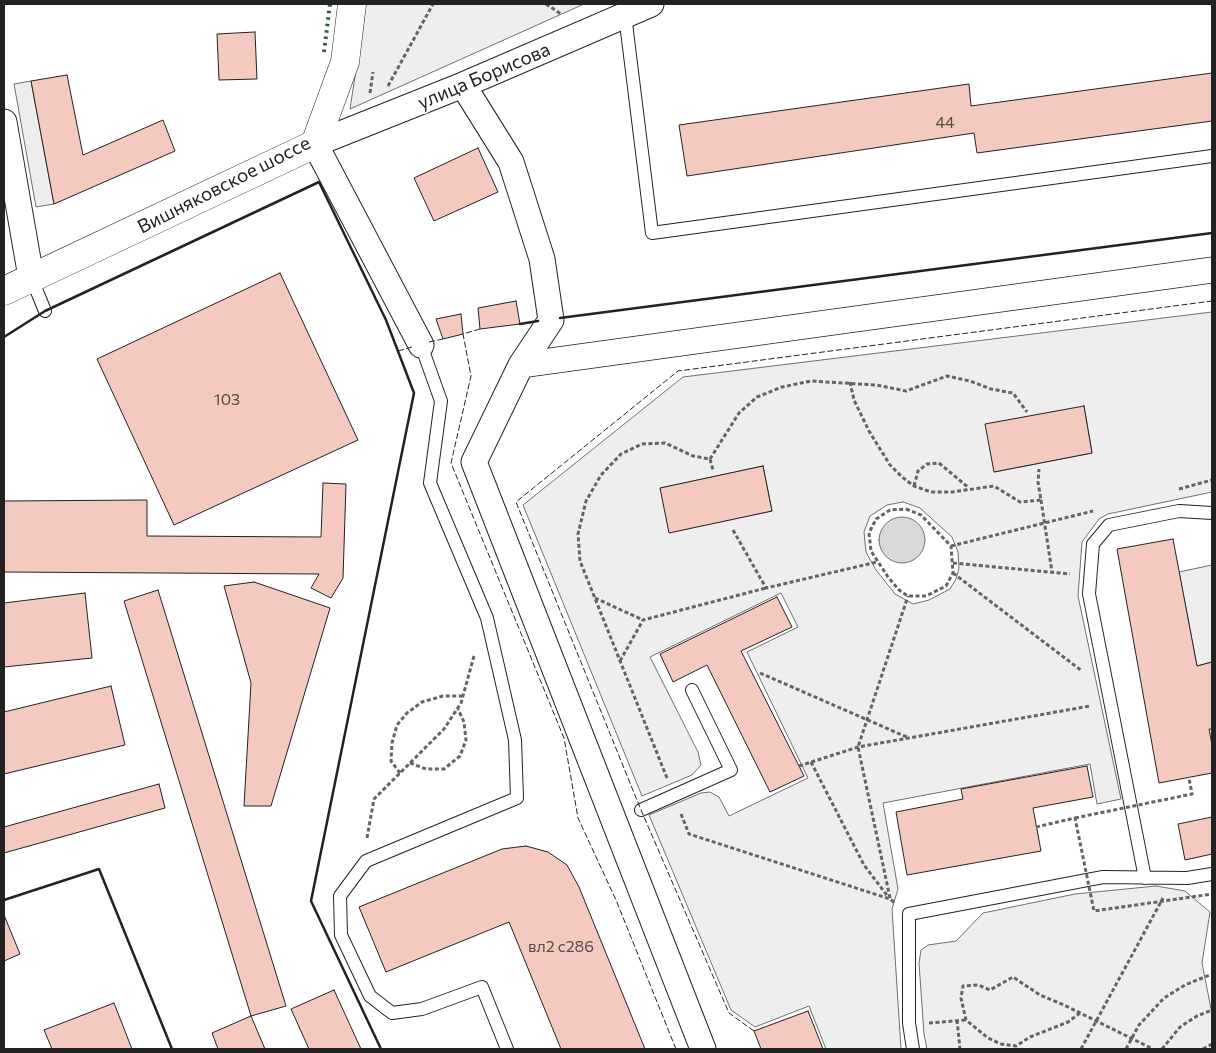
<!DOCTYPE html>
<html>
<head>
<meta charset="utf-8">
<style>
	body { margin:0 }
	#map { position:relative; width:1216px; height:1053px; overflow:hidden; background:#fff; font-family:Commissioner,sans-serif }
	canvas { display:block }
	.frame { position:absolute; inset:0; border:5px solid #222; pointer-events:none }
</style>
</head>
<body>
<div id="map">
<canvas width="1216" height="1053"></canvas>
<div class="frame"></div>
</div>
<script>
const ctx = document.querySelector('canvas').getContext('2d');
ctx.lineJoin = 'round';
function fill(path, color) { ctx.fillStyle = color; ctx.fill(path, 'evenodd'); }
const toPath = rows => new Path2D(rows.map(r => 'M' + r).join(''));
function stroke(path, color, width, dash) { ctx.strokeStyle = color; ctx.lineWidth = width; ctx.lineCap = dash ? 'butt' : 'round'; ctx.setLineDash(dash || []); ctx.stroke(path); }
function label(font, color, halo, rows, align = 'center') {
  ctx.font = font + ' Commissioner,sans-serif'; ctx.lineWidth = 4; ctx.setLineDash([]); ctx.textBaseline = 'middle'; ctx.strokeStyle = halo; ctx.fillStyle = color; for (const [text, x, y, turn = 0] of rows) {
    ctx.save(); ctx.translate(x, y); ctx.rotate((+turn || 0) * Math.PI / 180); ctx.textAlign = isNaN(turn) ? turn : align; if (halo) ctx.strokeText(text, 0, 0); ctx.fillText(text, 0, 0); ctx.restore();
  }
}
const green = toPath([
	[366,4,584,4,350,109,366,4],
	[1212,312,1212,492,1108,514,1099,519,1082,542,1078,596,1121,799,1097,804,1090,764,883,803,898,889,892,909,901,1049,826,1049,809,1006,755,1027,731,1010,649,815,701,793,710,792,719,797,729,816,808,778,747,652,798,627,781,593,650,657,698,752,701,765,692,775,642,796,523,505,683,377,1212,312],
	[1084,406,1092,453,994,472,1084,406],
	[763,466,772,511,670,532,661,488,763,466],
	[903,502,920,508,952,537,958,552,959,568,956,579,950,589,929,600,913,604,895,594,876,570,866,552,864,532,870,516,887,505,903,502],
	[1212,565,1212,662,1197,666,1179,572,1212,565],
	[1156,886,1185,891,1210,912,1202,963,1212,1014,1212,1049,927,1049,924,1034,919,963,921,950,928,945,956,941,983,913,1075,894,1156,886]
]);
const parking = toPath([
	[31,81,54,204,36,207,14,84,31,81]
]);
const water = toPath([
	'879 540a23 23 0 1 1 46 0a23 23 0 1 1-46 0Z'
]);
const building = toPath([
	[255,32,257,79,219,80,217,34,255,32],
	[1212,73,1212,121,977,153,974,133,687,176,679,125,969,84,971,106,1212,73],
	[67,75,83,155,163,120,175,151,54,204,31,81,67,75],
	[478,148,498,192,434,221,414,178,478,148],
	[280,273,358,440,174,525,97,359,280,273],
	[516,301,520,324,480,329,478,308,516,301],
	[461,314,463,334,443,339,436,319,461,314],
	[1084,406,1092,453,994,472,985,424,1084,406],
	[763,466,772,511,669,533,660,488,763,466],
	[323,483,346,484,343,578,331,598,311,588,319,574,4,572,4,501,147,500,147,536,321,537,323,483],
	[1173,539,1197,666,1212,662,1212,729,1209,729,1212,745,1212,773,1159,783,1117,549,1173,539],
	[254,582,330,608,271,806,244,806,251,683,224,586,254,582],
	[158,590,286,1006,251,1016,124,601,158,590],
	[85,593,92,658,4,667,4,603,85,593],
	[777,597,792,627,741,651,804,776,770,792,707,665,673,682,660,654,777,597],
	[111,686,125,745,4,774,4,712,111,686],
	[1087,766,1093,797,1033,808,1041,851,907,875,896,812,963,799,961,789,1087,766],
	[159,784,165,808,4,853,4,827,159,784],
	[1212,817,1212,854,1185,860,1178,824,1212,817],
	[526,846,548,852,567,865,579,887,645,1049,561,1049,509,922,386,972,359,907,502,849,526,846],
	[4,915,20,954,4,961,4,915],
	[334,990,361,1049,309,1049,291,1009,334,990],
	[114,1003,132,1049,52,1049,44,1030,114,1003],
	[808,1011,823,1049,761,1049,754,1031,808,1011],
	[251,1016,265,1049,218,1049,212,1033,251,1016]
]);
const path = toPath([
	[546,4,561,14],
	[388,86,433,4],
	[370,93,373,72],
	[850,382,854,400,869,431,890,465,902,477,914,486,931,492,952,492,994,486,1020,502,1041,500,1038,482,1039,469],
	[710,459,739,413,757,397,782,387,811,381,876,385,906,391,947,376,970,381,991,389,1013,393,1027,412],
	[914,486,918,471,927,464,939,463,969,488],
	[1179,489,1212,480],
	[1041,500,1052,572],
	[906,509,921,515,951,546,953,573,946,586,926,596,908,596,899,590,888,577,871,551,869,533,876,519,890,510,906,509],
	[733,530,766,588,877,562],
	[951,546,1093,511],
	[953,563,1070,574],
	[953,573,1082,671],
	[595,598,643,620],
	[620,661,643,620,766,588],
	[760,673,909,738],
	[811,762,864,865,889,898],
	[410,763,426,769,444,769,460,756,466,740,464,722,458,709],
	[799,766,858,747,1090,706],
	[400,773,391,761,392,743,397,725,407,713,422,702,443,696,463,696],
	[667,778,580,561,578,534,586,501,601,475,621,454,642,444,665,443,693,456,710,459,713,470],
	[681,814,689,834,890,899,895,903],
	[367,838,374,799,444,729,461,703,474,656],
	[890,898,858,747,908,596],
	[1080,1013,1068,1022,1030,1037,1016,1046,1001,1044,988,1038,966,1020,961,998,963,986,978,985,990,990,1013,977,1040,995,1064,1005,1153,1049],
	[957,1020,960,1049],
	[929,1023,966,1020],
	[1081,1049,1163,898],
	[1126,1049,1139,1025,1164,998,1185,985,1212,974],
	[1162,1049,1180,1027,1197,1016,1212,1010],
	[1203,1049,1212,1044]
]);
const service = toPath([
	[625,15,652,233,1212,156],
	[31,277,45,311],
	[421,345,441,401,430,483,487,618,515,740,517,798,366,861,340,896,341,935,370,996,392,1013,422,1009,482,987,507,1049],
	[641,810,731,770,692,690],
	[1145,878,1089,594,1093,544,1109,525,1179,511,1212,513],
	[913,1049,909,1023,909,914,1103,877,1187,878,1212,874]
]);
const minor = toPath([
	[463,85,511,162,542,259,551,320,521,365,474,462,703,1049],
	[4,122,31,277],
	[421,345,315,144,463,85,651,4],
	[521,365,1212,270]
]);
const tertiary = toPath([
	[4,291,315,144,345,62,352,4]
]);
const pathBridge = toPath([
	[1075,818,1192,794,1189,778],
	[1036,827,1075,818,1094,911,1212,894]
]);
const hedge = toPath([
	[324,52,330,4]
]);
const fence = toPath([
	[480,329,463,334,471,376,451,463,564,738,578,818,616,900,676,1049],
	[429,342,443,339],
	[398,351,412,347],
	[754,1031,729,1013,641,810,516,502,678,371,1212,301]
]);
const wall = toPath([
	[560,318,1212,233],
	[520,324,538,321],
	[4,337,45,311,319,182,386,320,414,393,311,901,381,1049],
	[4,900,99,869,172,1049]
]);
const numberNames = [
	["44",945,123],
	["103",227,400],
	["вл2 с286",561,947]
];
const streetNames = [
	["улица Борисова",484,76,-23],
	["Вишняковское шоссе",224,185,-27]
];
fill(green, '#eee');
stroke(green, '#6f6f6f', 1);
fill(parking, '#ededed');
stroke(parking, '#6f6f6f', 1);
fill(water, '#d9d9d9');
stroke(water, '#6f6f6f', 1);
fill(building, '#f3c9c0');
stroke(building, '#222', 1);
stroke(service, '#222', 14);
stroke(minor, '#222', 27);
stroke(tertiary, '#222', 29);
stroke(path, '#646464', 3, [4, 2.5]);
stroke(service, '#fff', 12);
stroke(minor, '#fff', 25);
stroke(tertiary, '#fff', 28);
stroke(pathBridge, '#646464', 3, [4, 2.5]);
stroke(hedge, '#2f5e38', 4, [2.5, 4]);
stroke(fence, '#222', 1, [6, 2.5]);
stroke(wall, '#222', 2.5);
label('16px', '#564c4a', null, numberNames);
label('19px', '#222', '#fff', streetNames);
</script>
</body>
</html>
